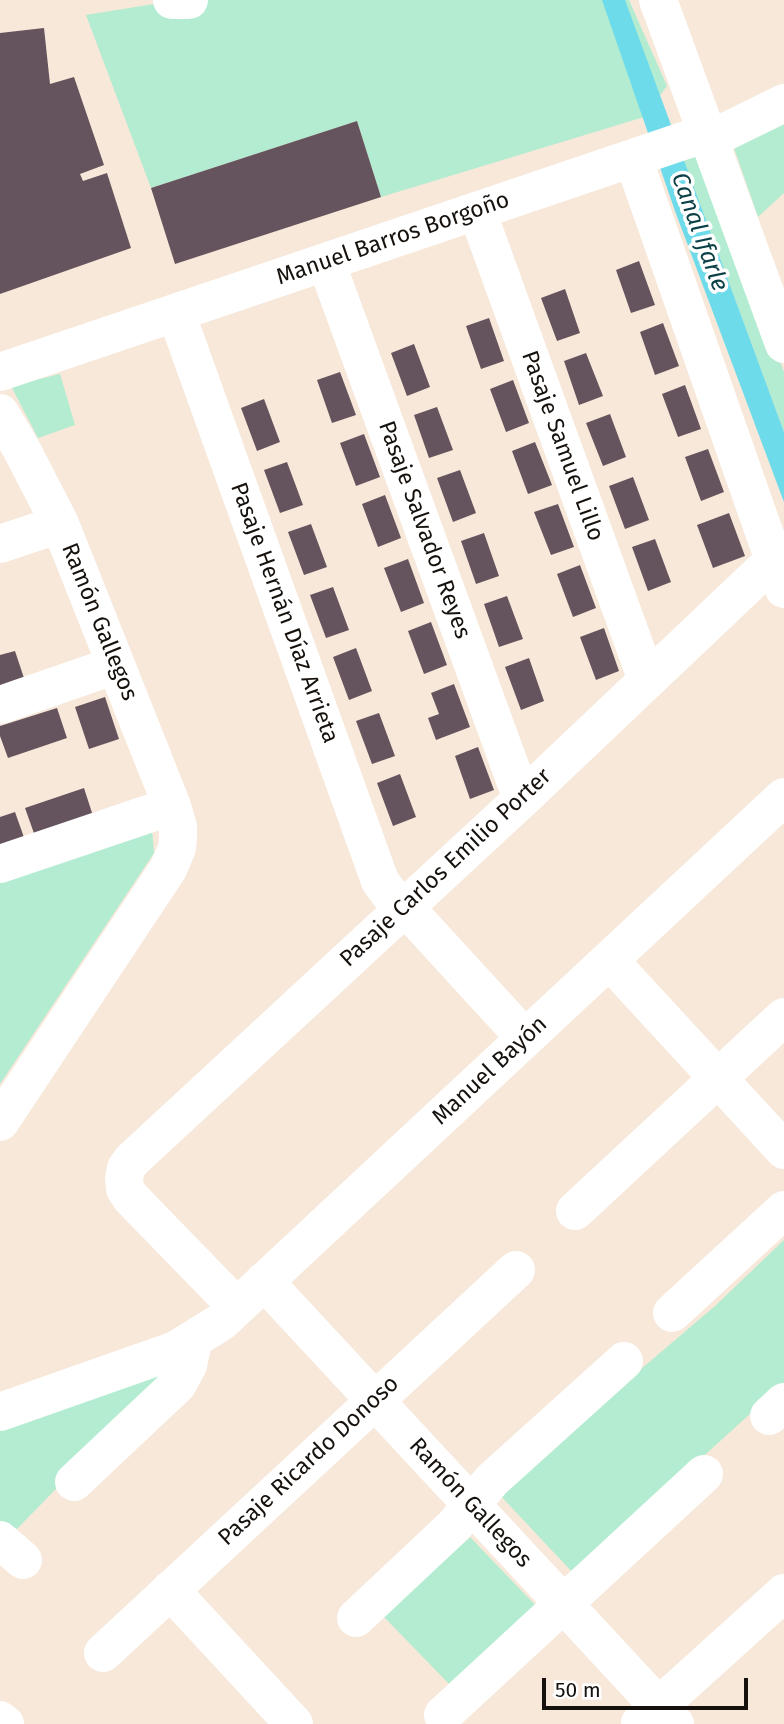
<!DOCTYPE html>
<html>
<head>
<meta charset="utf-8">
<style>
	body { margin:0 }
	#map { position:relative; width:784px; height:1724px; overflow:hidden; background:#f7e8da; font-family:"Fira Sans",sans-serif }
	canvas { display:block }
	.scale { position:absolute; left:542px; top:1678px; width:206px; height:32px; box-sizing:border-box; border:4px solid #16110c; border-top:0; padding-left:9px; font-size:21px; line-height:24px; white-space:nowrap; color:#16110c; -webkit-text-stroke:5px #fff; paint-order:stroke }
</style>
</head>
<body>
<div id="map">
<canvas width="784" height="1724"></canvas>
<div class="scale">50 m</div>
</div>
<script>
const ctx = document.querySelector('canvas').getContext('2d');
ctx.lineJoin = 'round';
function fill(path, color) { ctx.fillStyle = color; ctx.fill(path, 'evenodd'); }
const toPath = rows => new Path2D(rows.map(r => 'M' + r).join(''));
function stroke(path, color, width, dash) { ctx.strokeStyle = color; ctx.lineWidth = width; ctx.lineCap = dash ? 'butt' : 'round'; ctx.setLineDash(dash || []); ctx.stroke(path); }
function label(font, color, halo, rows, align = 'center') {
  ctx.font = font + ' "Fira Sans",sans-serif'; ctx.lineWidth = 7; ctx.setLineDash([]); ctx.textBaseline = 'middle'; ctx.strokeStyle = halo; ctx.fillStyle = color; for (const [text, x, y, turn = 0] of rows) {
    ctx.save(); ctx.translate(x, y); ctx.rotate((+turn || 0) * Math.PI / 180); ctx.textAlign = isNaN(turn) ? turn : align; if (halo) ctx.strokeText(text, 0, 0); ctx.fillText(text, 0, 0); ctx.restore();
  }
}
const green = toPath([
	[179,0,629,0,667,86,644,117,381,197,357,121,151,188,86,15],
	[784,124,784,193,758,217,734,148],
	[699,140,784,372,784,432,680,150],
	[60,374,75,425,38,438,11,386],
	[152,829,154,853,0,1084,0,883],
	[784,1240,784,1383,574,1574,497,1492,715,1306],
	[178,1364,11,1535,0,1527,0,1425],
	[470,1537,540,1610,452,1687,383,1616]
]);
const water = toPath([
	[602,0,625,0,784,432,784,502,675,211]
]);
const building = toPath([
	[44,28,50,84,74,77,104,165,80,174,83,181,107,173,131,248,0,294,0,33],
	[357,121,381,197,175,264,151,188],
	[639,261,655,305,631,313,616,270],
	[565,289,580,333,557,341,541,298],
	[489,318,504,361,481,369,466,326],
	[663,323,679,366,655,375,640,332],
	[414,344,430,387,407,396,391,353],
	[586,353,603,396,579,405,564,361],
	[340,372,356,415,332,423,317,380],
	[513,380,529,423,506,432,490,389],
	[685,385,701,429,678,437,662,394],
	[264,399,280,442,257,451,241,408],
	[437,407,453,450,429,458,414,415],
	[610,414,626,457,603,466,586,423],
	[364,434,380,477,356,486,340,443],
	[535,442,552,485,528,494,512,451],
	[708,449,724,492,701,501,685,457],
	[287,462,303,505,280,513,264,470],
	[460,470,476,513,453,522,437,478],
	[633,477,649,520,625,529,609,486],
	[385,495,401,538,378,547,362,504],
	[558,504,574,547,551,555,534,512],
	[729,513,745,556,713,568,697,525],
	[311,524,327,567,304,575,288,532],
	[484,533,499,576,476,584,461,541],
	[655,539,671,582,648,591,632,547],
	[408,559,424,603,401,612,384,568],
	[580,565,596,608,573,617,557,574],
	[333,587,349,630,326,638,310,595],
	[507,596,523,639,499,647,484,604],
	[431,622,447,665,424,674,408,631],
	[604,628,619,671,596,680,580,637],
	[356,648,372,691,349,700,333,657],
	[15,651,25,681,0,690,0,655],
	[529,658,544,701,521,710,505,667],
	[454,684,470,727,436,740,428,718,439,714,431,693],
	[105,697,119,739,89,749,75,707],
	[57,708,67,738,8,758,0,736,0,726],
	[379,713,395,756,372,764,356,721],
	[478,747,494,790,470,799,455,756],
	[400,774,416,817,393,826,377,783],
	[84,788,94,819,36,839,25,808],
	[15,812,26,843,0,852,0,817]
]);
const minor = toPath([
	[172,0,189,0],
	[658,0,784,344],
	[633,158,784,589],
	[477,211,647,680],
	[326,262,522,799],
	[176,313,380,881,391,896,404,906,525,1038],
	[0,372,689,139,723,133,784,103],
	[0,413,22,450,60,524,172,806,178,827,178,837,177,848,168,869,0,1122],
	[0,544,60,524],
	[0,705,116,665],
	[0,864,172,806],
	[609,960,784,1150],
	[575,1211,784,1017],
	[264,1281,675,1724],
	[237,1307,131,1198,125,1189,124,1178,126,1168,132,1160,522,799,774,560],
	[672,1313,784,1210],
	[0,1412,176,1350,221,1322,784,797],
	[769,1416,784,1402],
	[74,1482,177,1385,188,1365,193,1342],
	[0,1540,23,1560],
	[170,1590,294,1724],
	[356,1618,454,1526,492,1480,624,1361],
	[103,1653,516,1270],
	[443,1715,704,1474],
	[0,1720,5,1724],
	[640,1723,784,1593]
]);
const streetNames = [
	["Manuel Barros Borgoño",393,239,-19],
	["Pasaje Samuel Lillo",562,446,70],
	["Pasaje Salvador Reyes",424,530,70],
	["Pasaje Hernán Díaz Arrieta",284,613,70],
	["Ramón Gallegos",99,622,68],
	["Pasaje Carlos Emilio Porter",446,868,-43],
	["Manuel Bayón",490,1071,-43],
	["Pasaje Ricardo Donoso",309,1461,-43],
	["Ramón Gallegos",470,1503,47]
];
const waterNames = [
	["Canal Ifarle",699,232,70]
];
fill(green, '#b3ecd1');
fill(water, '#6ddbea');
fill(building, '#65545d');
stroke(minor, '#fff', 38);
label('23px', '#16110c', '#fff', streetNames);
label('italic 24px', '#0b4046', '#fff', waterNames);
</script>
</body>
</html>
